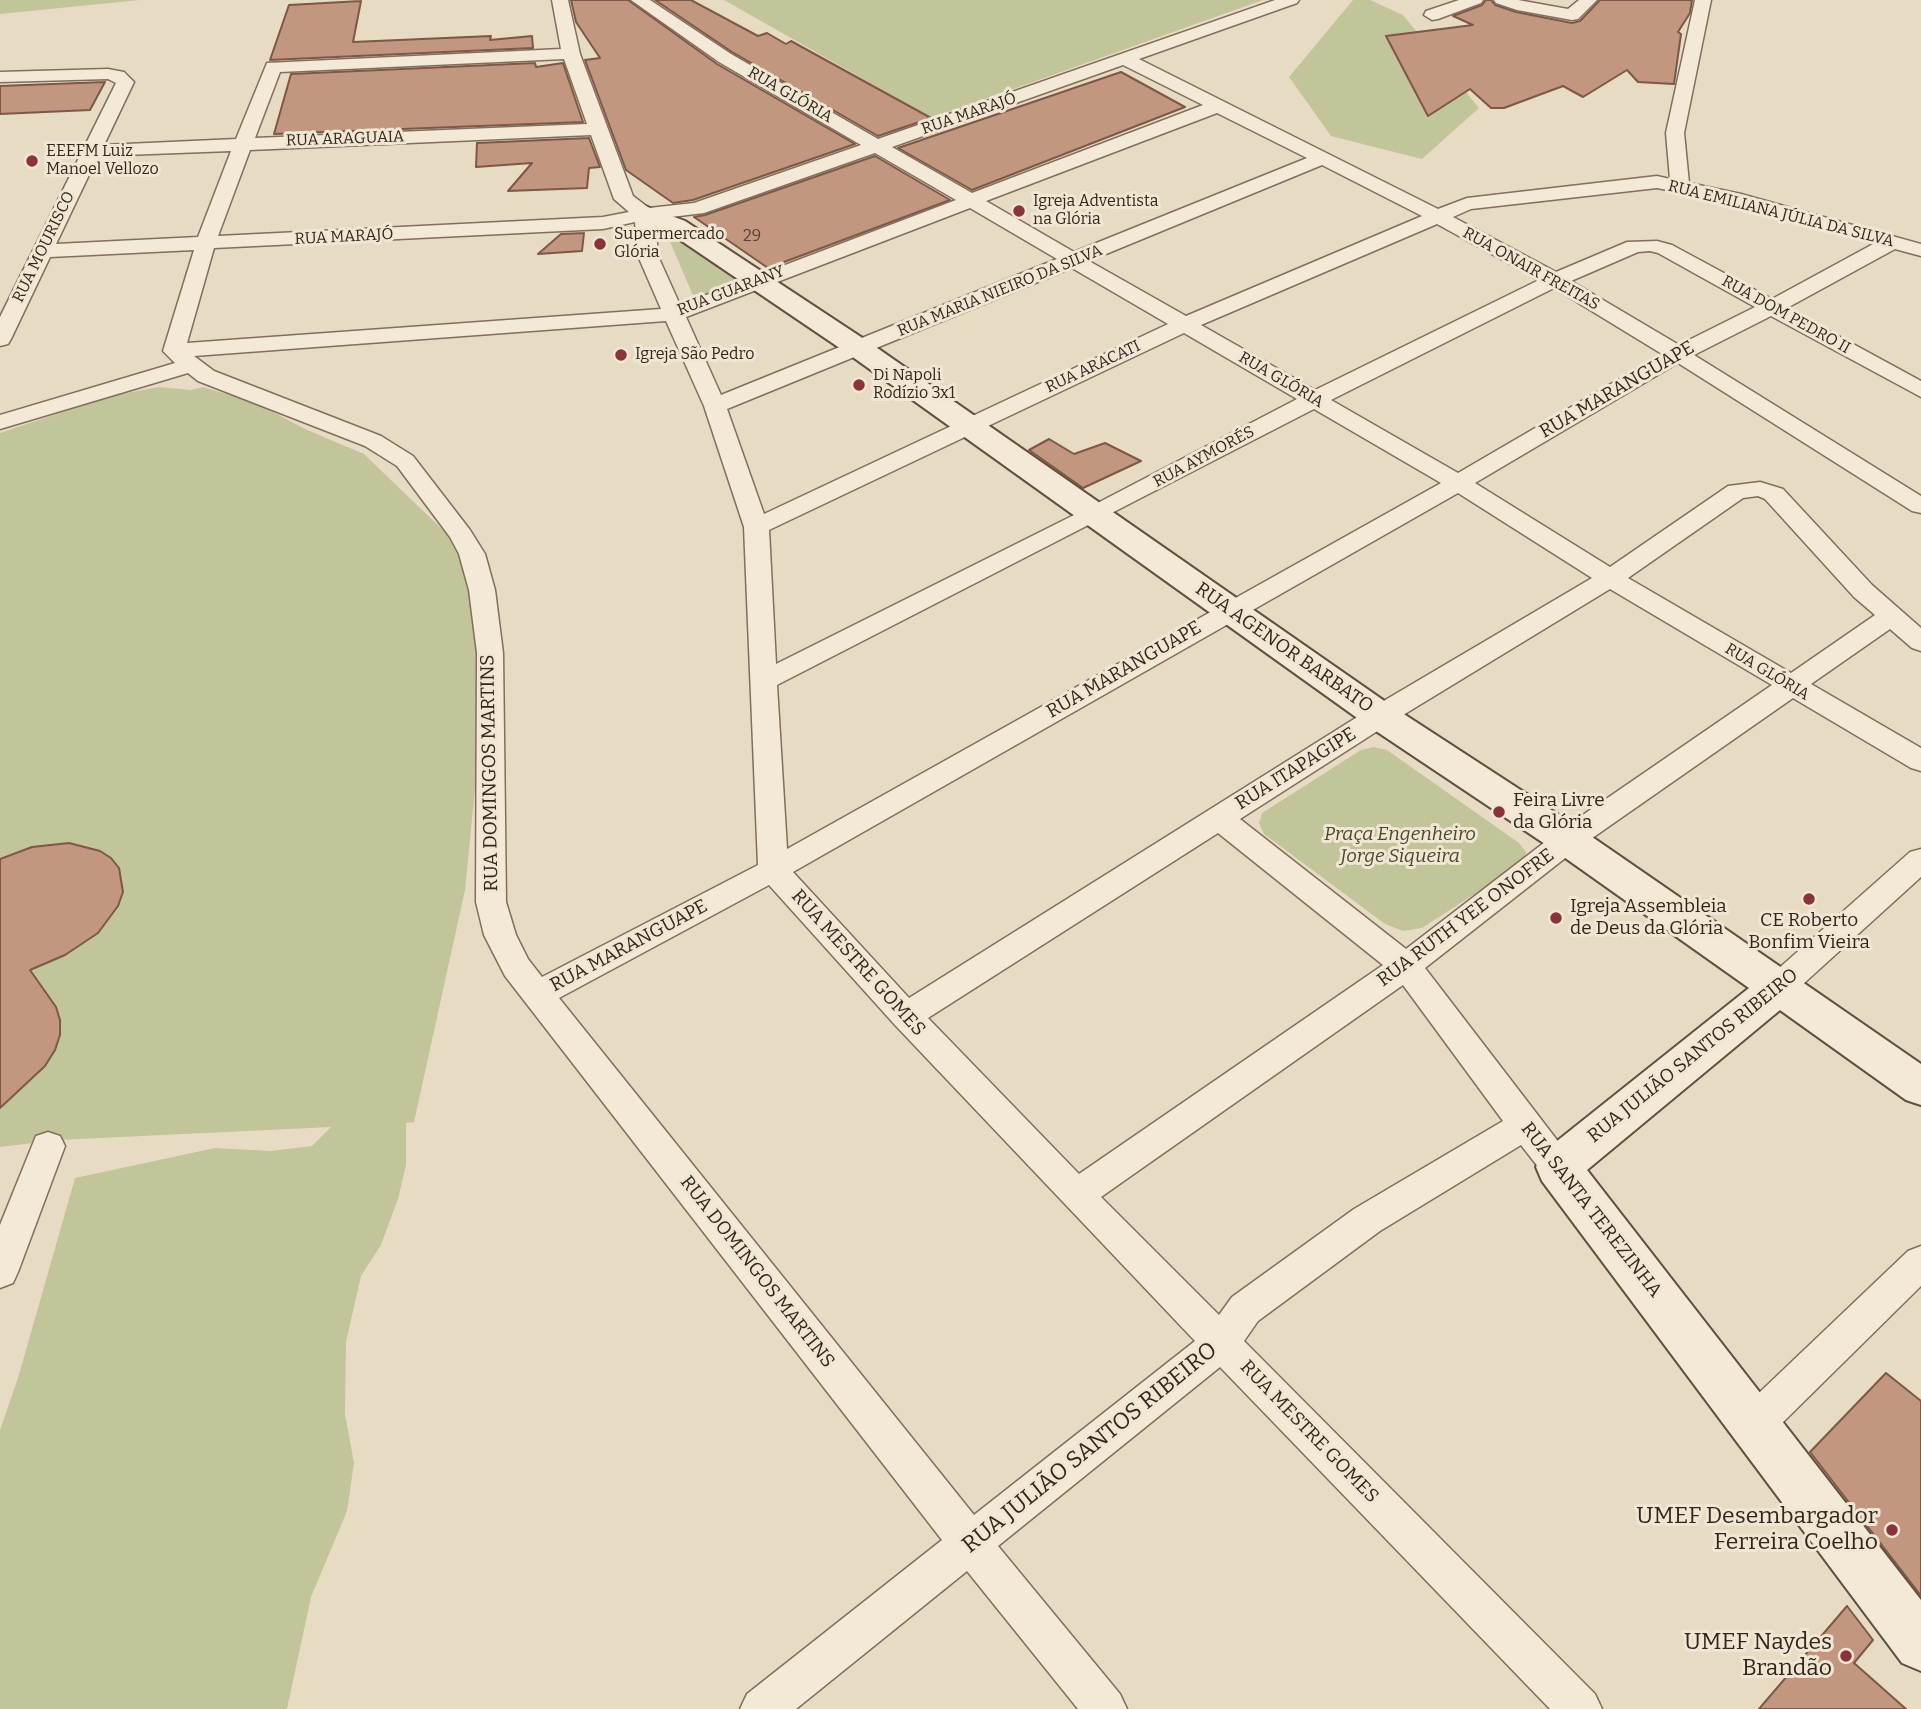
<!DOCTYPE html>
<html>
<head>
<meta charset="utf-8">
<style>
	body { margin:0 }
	canvas { display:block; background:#e8dbc4 }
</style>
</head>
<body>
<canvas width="1921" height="1709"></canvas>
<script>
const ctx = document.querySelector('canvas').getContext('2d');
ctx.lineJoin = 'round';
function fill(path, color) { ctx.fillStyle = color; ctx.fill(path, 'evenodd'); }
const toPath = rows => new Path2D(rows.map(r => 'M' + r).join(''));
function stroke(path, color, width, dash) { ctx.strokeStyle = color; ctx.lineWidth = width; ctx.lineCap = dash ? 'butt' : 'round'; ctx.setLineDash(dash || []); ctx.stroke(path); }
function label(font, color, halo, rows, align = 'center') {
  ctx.font = font + ' Bitter,serif'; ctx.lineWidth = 6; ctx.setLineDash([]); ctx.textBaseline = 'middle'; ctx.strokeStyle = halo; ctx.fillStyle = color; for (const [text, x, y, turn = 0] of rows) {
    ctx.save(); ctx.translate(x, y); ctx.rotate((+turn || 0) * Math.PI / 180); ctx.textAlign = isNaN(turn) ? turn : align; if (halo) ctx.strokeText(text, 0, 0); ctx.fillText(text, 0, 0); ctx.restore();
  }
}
const green = toPath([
	[0,0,140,0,0,14],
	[724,0,1263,0,932,118],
	[1353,0,1370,0,1403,15,1479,108,1422,159,1331,136,1289,77],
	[666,232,741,280,694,298],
	[159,387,191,390,203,387,256,403,305,429,364,454,446,533,484,605,486,677,465,890,414,1122,406,1123,406,1165,398,1199,381,1245,361,1276,346,1342,345,1414,354,1463,347,1511,311,1597,287,1709,0,1709,0,1430,18,1378,75,1178,215,1148,271,1151,312,1146,331,1127,58,1140,0,1147,0,433,110,396],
	[1374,747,1387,750,1519,843,1526,852,1524,862,1422,928,1403,931,1385,924,1264,834,1259,823,1262,813,1361,750]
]);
const building = toPath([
	[571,0,628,0,717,64,855,144,693,200,673,203,626,170,585,60,600,58,576,22,571,0],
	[655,0,691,0,758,36,767,33,786,44,791,41,931,118,878,136,732,52,655,0],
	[1486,0,1491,0,1495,5,1516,12,1572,23,1580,21,1600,0,1692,0,1690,13,1678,32,1681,34,1674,84,1638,82,1627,70,1583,97,1563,86,1504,108,1491,108,1470,89,1428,116,1386,36,1473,25,1453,16,1482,5,1486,0],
	[361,1,353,42,491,36,490,40,532,36,533,48,270,60,289,5,361,1],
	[535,63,536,67,563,63,583,122,274,134,291,74,535,63],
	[1121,72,1185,107,972,190,898,148,1121,72],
	[105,82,90,110,0,114,0,86,105,82],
	[589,138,600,167,589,168,587,188,508,191,532,163,476,167,477,143,589,138],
	[875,156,950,200,768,268,694,217,705,215,875,156],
	[584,233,582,251,538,254,561,234,584,233],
	[1049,439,1074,454,1105,443,1141,461,1083,488,1029,450,1049,439],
	[69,843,100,851,111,858,119,868,123,892,118,906,98,933,65,955,30,970,56,1007,60,1020,60,1035,55,1050,45,1066,0,1108,0,859,32,847,69,843],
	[1886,1373,1921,1401,1921,1596,1810,1452,1886,1373],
	[1847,1606,1873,1640,1854,1663,1906,1709,1759,1709,1847,1606]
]);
const street = toPath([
	[552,0,568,0,580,54,633,196,649,208,694,203,861,145,719,62,631,0,650,0,731,54,878,139,1275,0,1299,0,1297,3,1139,59,1438,209,1467,198,1657,176,1670,179,1666,133,1695,0,1711,0,1684,133,1689,183,1741,194,1921,244,1921,256,1895,249,1787,308,1921,381,1921,397,1771,316,1694,355,1921,496,1921,513,1912,511,1678,363,1475,483,1610,567,1728,486,1760,482,1783,489,1872,585,1921,628,1921,651,1912,648,1890,629,1811,684,1921,748,1921,771,1911,768,1793,698,1578,848,1425,968,1570,1157,1575,1167,1570,1177,1558,1182,1546,1177,1521,1145,1380,1231,1258,1321,1244,1341,1595,1694,1602,1709,1550,1709,1220,1367,998,1546,1120,1694,1127,1709,1078,1709,967,1571,796,1709,740,1709,747,1694,942,1540,505,976,484,935,476,902,477,653,469,590,459,554,450,537,397,466,365,446,198,381,188,373,0,429,0,415,175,363,163,351,194,250,50,257,11,339,8,344,0,346,0,317,116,83,108,79,0,82,0,72,108,69,124,72,134,82,104,145,236,139,267,63,561,49,552,0],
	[564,59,587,124,255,138,280,72,564,59],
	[1123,65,1203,105,972,193,892,147,1123,65],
	[1217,113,1307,158,1074,252,986,201,1217,113],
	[591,135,614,199,629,212,603,217,218,236,250,150,591,135],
	[231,151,198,237,56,244,98,156,231,151],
	[875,153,956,200,680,305,658,256,655,219,704,213,875,153],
	[1322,165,1422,216,1186,316,1089,261,1322,165],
	[1657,188,1731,203,1875,243,1772,299,1672,245,1657,241,1627,242,1556,272,1453,217,1471,209,1657,188],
	[970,208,1057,259,721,395,686,317,970,208],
	[635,222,638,256,661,309,187,343,214,248,603,229,635,222],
	[1437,224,1539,280,1315,390,1201,325,1437,224],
	[1650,251,1658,253,1755,307,1679,345,1571,281,1638,252,1650,251],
	[1072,268,1168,324,764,514,727,409,1072,268],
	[1554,288,1662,354,1458,473,1331,400,1554,288],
	[666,321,704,406,744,527,758,865,542,977,528,959,516,935,506,902,503,653,495,590,485,554,470,530,413,456,381,436,214,371,194,356,666,321],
	[1184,333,1297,399,1088,508,776,664,769,530,1184,333],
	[1314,409,1441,483,787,849,777,685,1314,409],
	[1458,493,1592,578,1370,709,909,998,793,872,1458,493],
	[1758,496,1765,499,1854,597,1875,615,1791,673,1628,578,1743,498,1758,496],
	[1610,589,1772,685,1558,832,1406,949,1240,819,1390,723,1610,589],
	[1218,833,1383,965,1079,1174,928,1018,1218,833],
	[769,885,895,1025,1195,1341,974,1515,559,998,769,885],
	[1403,985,1503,1121,1354,1209,1232,1297,1219,1315,1101,1197,1403,985],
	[1459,0,1483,0,1481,3,1438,19,1432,20,1424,15,1426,11,1459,0],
	[1494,0,1518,0,1568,9,1579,0,1597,0,1578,19,1572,20,1517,10,1496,3,1494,0],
	[1921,849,1921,877,1791,995,1780,998,1769,995,1764,986,1769,977,1910,852,1921,849],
	[48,1132,60,1136,65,1146,18,1272,13,1283,0,1288,0,1225,36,1136,48,1132],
	[1921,1246,1921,1286,1769,1436,1755,1441,1741,1436,1736,1423,1741,1410,1908,1251,1921,1246]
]);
const secondary = toPath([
	[645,206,685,221,870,343,1393,707,1582,830,1921,1064,1921,1105,1906,1100,1780,1010,1587,1170,1921,1600,1921,1671,1902,1663,1542,1181,1536,1167,1542,1153,1749,988,1554,850,1367,725,850,355,667,231,636,219,632,214,636,209,645,206]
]);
const markers = [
	[32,161,7,"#88343a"],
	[1019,211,7,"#88343a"],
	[600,244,7,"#88343a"],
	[621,355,7,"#88343a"],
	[859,385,7,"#88343a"],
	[1499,812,7,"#88343a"],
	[1809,899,7,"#88343a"],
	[1556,918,7,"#88343a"],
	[1892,1530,7,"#88343a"],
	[1846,1656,7,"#88343a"]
];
const farStreetnames = [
	["RUA GLÓRIA",790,95,30],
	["RUA MARAJÓ",969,114,-19],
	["RUA ARAGUAIA",345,139,-2],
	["RUA EMILIANA JÚLIA DA SILVA",1781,214,14],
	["RUA MARAJÓ",344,237,-3],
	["RUA MOURISCO",44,247,-64],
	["RUA ONAIR FREITAS",1531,269,29],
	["RUA GUARANY",731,291,-21],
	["RUA MARIA NIEIRO DA SILVA",1000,291,-22],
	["RUA DOM PEDRO II",1786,315,29],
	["RUA ARACATI",1093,367,-25],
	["RUA GLÓRIA",1281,380,30],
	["RUA AYMORÉS",1204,457,-28],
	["RUA GLÓRIA",1767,672,31]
];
const farPoinames = [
	["EEEFM Luiz",46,152],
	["Manoel Vellozo",46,170],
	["Igreja Adventista",1033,202],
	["na Glória",1033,220],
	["Supermercado",614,235],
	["Glória",614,253],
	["Igreja São Pedro",635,355],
	["Di Napoli",873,376],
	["Rodízio 3x1",873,394]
];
const numberNames = [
	["29",752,237]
];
const streetNames = [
	["RUA MARANGUAPE",1617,390,-30],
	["RUA AGENOR BARBATO",1284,648,35],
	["RUA MARANGUAPE",1124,670,-30],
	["RUA ITAPAGIPE",1296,769,-32],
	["RUA DOMINGOS MARTINS",490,773,-91],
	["RUA RUTH YEE ONOFRE",1466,918,-37],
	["RUA MARANGUAPE",629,946,-28],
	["RUA MESTRE GOMES",858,963,48],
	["RUA JULIÃO SANTOS RIBEIRO",1693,1056,-39],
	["RUA SANTA TEREZINHA",1591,1210,52],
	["RUA DOMINGOS MARTINS",757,1272,52],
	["RUA MESTRE GOMES",1309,1432,46]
];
const poiNames = [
	["Feira Livre",1513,801],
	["da Glória",1513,823],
	["Igreja Assembleia",1570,907],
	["de Deus da Glória",1570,929],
	["CE Roberto",1809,921,"center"],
	["Bonfim Vieira",1809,943,"center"]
];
const parkNames = [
	["Praça Engenheiro",1400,835],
	["Jorge Siqueira",1400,857]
];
const nearStreetnames = [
	["RUA JULIÃO SANTOS RIBEIRO",1090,1448,-39]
];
const nearPoinames = [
	["UMEF Desembargador",1878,1517],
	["Ferreira Coelho",1878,1543],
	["UMEF Naydes",1832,1643],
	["Brandão",1832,1669]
];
fill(green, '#c2c59a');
fill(building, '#c2967f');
stroke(building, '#7d5846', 2);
stroke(street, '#816e5d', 3);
stroke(secondary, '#624f40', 4);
fill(street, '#f4e9d6');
fill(secondary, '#f4e9d6');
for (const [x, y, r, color] of markers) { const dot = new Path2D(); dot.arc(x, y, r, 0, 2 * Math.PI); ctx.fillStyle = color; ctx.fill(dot); stroke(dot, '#f1e6d3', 2.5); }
label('16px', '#32271f', '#f1e6d3', farStreetnames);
label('16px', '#32271f', '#f1e6d3', farPoinames, 'left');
label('16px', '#564337', null, numberNames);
label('19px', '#32271f', '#f1e6d3', streetNames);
label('19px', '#32271f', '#f1e6d3', poiNames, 'left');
label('italic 19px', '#454c28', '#f1e6d3', parkNames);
label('23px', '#32271f', '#f1e6d3', nearStreetnames);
label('23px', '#32271f', '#f1e6d3', nearPoinames, 'right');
</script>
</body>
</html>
